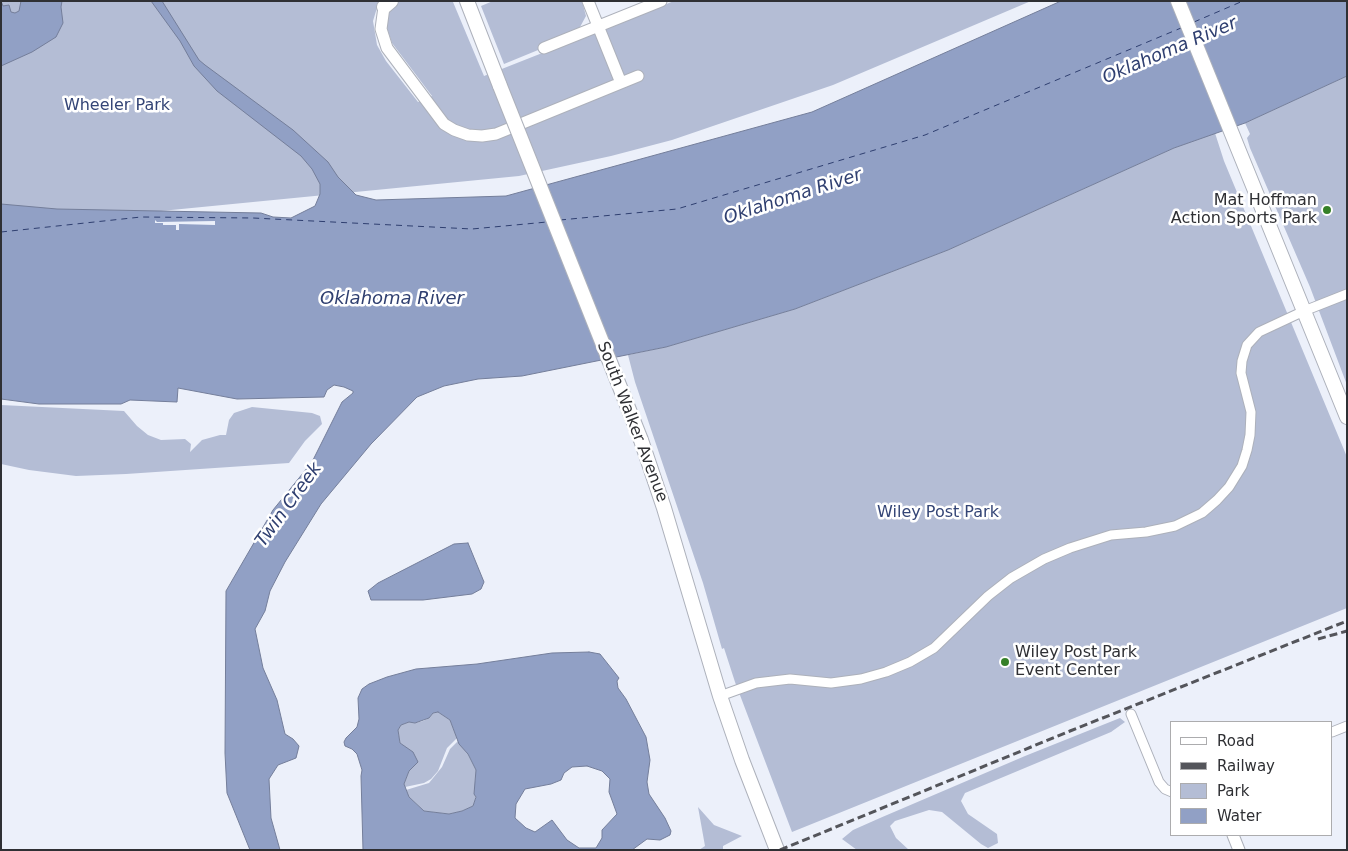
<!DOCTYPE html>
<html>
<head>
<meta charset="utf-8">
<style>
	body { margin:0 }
	#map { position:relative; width:1348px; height:851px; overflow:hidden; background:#ecf0fa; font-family:"DejaVu Sans",sans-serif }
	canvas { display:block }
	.frame { position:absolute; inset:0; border:2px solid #2f3034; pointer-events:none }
	.legend { position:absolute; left:1170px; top:721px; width:162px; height:115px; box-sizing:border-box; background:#fff; border:1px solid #acacae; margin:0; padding:6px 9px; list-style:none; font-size:15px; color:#2f3034 }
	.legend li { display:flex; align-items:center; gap:10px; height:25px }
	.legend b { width:25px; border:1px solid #acacae }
</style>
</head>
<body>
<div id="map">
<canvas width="1348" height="851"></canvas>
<div class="frame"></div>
<ul class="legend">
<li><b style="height:6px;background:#fff"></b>Road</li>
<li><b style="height:6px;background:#54555b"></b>Railway</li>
<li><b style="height:14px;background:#b4bdd5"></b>Park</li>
<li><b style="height:14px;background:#91a0c5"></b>Water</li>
</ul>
</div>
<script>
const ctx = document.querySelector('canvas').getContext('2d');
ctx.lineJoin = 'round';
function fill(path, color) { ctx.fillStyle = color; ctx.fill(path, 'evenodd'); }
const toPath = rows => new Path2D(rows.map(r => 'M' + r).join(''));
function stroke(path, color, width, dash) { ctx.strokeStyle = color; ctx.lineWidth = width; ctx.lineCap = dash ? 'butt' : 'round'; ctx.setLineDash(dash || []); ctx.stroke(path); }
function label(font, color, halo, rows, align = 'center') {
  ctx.font = font + ' "DejaVu Sans",sans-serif'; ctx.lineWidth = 5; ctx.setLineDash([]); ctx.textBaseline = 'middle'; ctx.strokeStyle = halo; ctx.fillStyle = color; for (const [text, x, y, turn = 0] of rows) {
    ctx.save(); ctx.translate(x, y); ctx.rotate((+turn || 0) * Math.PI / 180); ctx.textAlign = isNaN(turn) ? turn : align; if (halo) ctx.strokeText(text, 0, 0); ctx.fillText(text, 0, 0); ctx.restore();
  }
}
const green = toPath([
	[1,1,379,1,373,21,377,45,386,61,418,102,432,96,392,43,386,25,390,10,395,1,453,2,484,76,674,1,1031,1,833,85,672,140,611,156,519,176,161,211,1,275],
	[493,1,582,1,586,16,580,27,582,32,504,64,481,6],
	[1347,76,1347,385,1310,287,1250,148,1247,138,1250,134,1245,123],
	[1215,133,1224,161,1347,457,1347,608,792,832,735,682,724,648,722,649,703,583,635,382,628,355,666,347,795,309,948,250,1174,148],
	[1,405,124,411,137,426,148,435,161,440,185,439,191,444,190,452,202,440,220,435,226,435,229,420,234,413,252,407,312,413,320,416,322,424,305,441,289,463,126,474,76,476,29,470,1,464],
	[438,712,450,720,457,738,447,748,438,771,431,779,424,783,405,787,404,784,409,771,406,748,400,743,398,730,401,725,409,722,415,723,423,721,429,718,433,713],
	[1120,718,1125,722,1111,732,965,793,961,801,968,814,997,834,998,843,988,848,981,844,942,812,929,810,895,821,890,826,896,838,909,850,857,850,842,839,853,830,880,818,1025,756],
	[458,741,468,754,476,770,475,801,473,806,462,811,449,814,424,811,409,797,406,790,429,783,442,767,450,749],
	[698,807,714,825,742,836,723,846,723,850,699,850,705,846]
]);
const water = toPath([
	[1,1,3,6,9,5,11,12,15,13,19,11,21,1,62,1,61,7,63,23,56,37,32,52,1,66,1,1],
	[151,1,162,1,199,60,205,65,293,130,328,162,338,177,356,195,376,200,506,196,812,112,1061,1,1347,1,1347,76,1245,123,1174,148,948,250,795,309,666,347,522,376,478,379,444,386,417,397,371,444,321,504,285,562,270,591,265,611,255,629,263,668,277,700,285,734,293,739,299,746,296,758,278,765,269,779,271,818,280,850,250,850,227,793,225,753,226,591,273,510,312,462,342,402,353,393,353,391,344,387,334,385,327,390,324,397,237,399,178,388,177,402,130,400,121,404,39,404,1,399,1,204,57,209,261,213,273,217,291,218,315,206,320,194,320,184,312,169,301,156,217,91,194,66,180,41,151,1],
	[468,543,484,582,481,589,472,594,423,600,371,600,368,591,378,583,454,544,468,543],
	[589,652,600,654,619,678,617,681,618,688,626,699,646,737,650,760,647,782,649,794,665,818,671,831,670,835,660,840,647,839,632,850,363,850,361,776,362,770,357,754,352,749,345,746,344,742,346,738,357,727,359,719,358,698,362,689,369,684,387,677,416,669,477,664,552,653,589,652],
	[438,712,450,720,459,744,468,754,476,770,474,794,476,797,473,806,462,811,449,814,424,811,409,797,404,784,409,771,418,762,413,752,400,743,398,730,401,725,409,722,415,723,429,718,433,713,438,712],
	[587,766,602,771,610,779,609,792,617,814,602,830,602,838,596,848,579,848,567,840,552,820,535,832,526,828,515,818,516,804,525,789,551,784,561,780,564,773,572,767,587,766]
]);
const pier = toPath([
	[155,220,157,222,215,221,215,225,179,224,179,230,176,230,176,225,163,225,163,223,155,223]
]);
const ferry = toPath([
	[1194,22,1243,1],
	[560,220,677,209,925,135,1181,28],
	[1,232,141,217,253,218,472,229,547,222]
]);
const minor = toPath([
	[720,696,756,683,790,679,831,683,861,679,886,672,910,662,934,648,988,596,1011,578,1044,559,1070,548,1111,535,1146,532,1175,526,1202,513,1217,500,1229,487,1242,466,1247,450,1250,435,1251,412,1241,373,1242,361,1247,345,1259,332,1304,311,1347,294],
	[1131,714,1159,782,1165,789,1172,792],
	[1332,732,1347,726]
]);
const tertiary = toPath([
	[588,1,621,83],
	[384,7,381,29,387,48,444,124,454,130,468,135,482,136,496,134,638,76],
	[544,48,661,1],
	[1233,835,1239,850]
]);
const secondary = toPath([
	[467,1,500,86],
	[1178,1,1347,417],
	[384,7,391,1],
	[641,440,664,508,720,696,742,760,777,850]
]);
const rail = toPath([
	[1318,639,1347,631],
	[780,850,1070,731,1347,621]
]);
const secondaryBridge = toPath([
	[500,86,641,440]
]);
const markers = [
	[1327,210,5,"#358028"],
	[1005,662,5,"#358028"]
];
const parkNames = [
	["Wheeler Park",117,106],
	["Wiley Post Park",938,513]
];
const poiNames = [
	["Mat Hoffman",1317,201],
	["Action Sports Park",1317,219],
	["Wiley Post Park",1015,653,"left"],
	["Event Center",1015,671,"left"]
];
const streetNames = [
	["South Walker Avenue",632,422,69]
];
const waterNames = [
	["Oklahoma River",1170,51,-23],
	["Oklahoma River",793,197,-18],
	["Oklahoma River",392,299],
	["Twin Creek",289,505,-54]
];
fill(green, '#b4bdd5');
fill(water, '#91a0c5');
stroke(water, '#747e9a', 1);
fill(pier, '#ecf0fa');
stroke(ferry, '#2f3f70', 1, [6, 5]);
stroke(minor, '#adb1bb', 11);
stroke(tertiary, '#adb1bb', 13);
stroke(secondary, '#adb1bb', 16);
stroke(minor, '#fff', 9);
stroke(tertiary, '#fff', 11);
stroke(secondary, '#fff', 14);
stroke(rail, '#54555b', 3, [8, 4]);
stroke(secondaryBridge, '#adb1bb', 16, []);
stroke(secondaryBridge, '#fff', 14);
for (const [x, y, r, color] of markers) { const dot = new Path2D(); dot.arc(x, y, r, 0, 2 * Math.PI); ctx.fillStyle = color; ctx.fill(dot); stroke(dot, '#fff', 2); }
label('16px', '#344576', '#fff', parkNames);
label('16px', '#2f3034', '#fff', poiNames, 'right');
label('16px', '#2f3034', '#fff', streetNames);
label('italic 18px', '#2f3f70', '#fff', waterNames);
</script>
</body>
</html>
